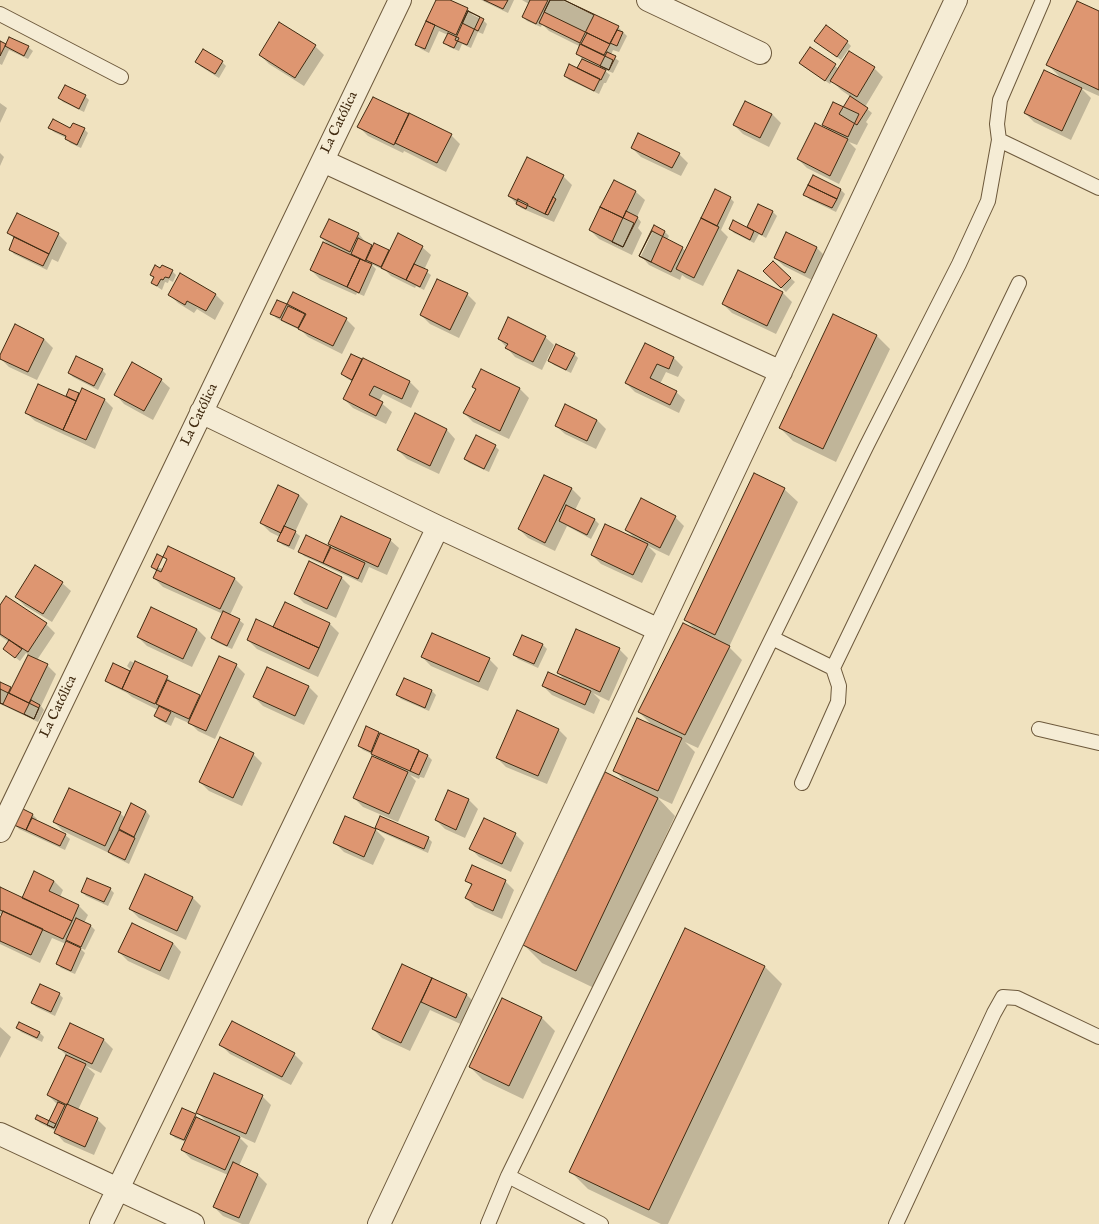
<!DOCTYPE html>
<html>
<head>
<meta charset="utf-8">
<style>
	body { margin:0 }
	canvas { display:block; background:#f0e2bf }
</style>
</head>
<body>
<canvas width="1099" height="1224"></canvas>
<script>
const ctx = document.querySelector('canvas').getContext('2d');
ctx.lineJoin = 'round';
function fill(path, color) { ctx.fillStyle = color; ctx.fill(path, 'evenodd'); }
const toPath = rows => new Path2D(rows.map(r => 'M' + r).join(''));
function stroke(path, color, width, dash) { ctx.strokeStyle = color; ctx.lineWidth = width; ctx.lineCap = dash ? 'butt' : 'round'; ctx.setLineDash(dash || []); ctx.stroke(path); }
function label(font, color, halo, rows, align = 'center') {
  ctx.font = font + ' "IM FELL English",serif'; ctx.lineWidth = 3; ctx.setLineDash([]); ctx.textBaseline = 'middle'; ctx.strokeStyle = halo; ctx.fillStyle = color; for (const [text, x, y, turn = 0] of rows) {
    ctx.save(); ctx.translate(x, y); ctx.rotate((+turn || 0) * Math.PI / 180); ctx.textAlign = isNaN(turn) ? turn : align; if (halo) ctx.strokeText(text, 0, 0); ctx.fillText(text, 0, 0); ctx.restore();
  }
}
const shadow = toPath([
	[437,0,447,0,467,9,473,15,483,20,487,24,483,34,478,32,471,48,462,44,459,51,449,47,445,42,448,35,439,31,429,53,421,49,417,45],
	[481,0,514,0,508,13],
	[522,0,562,0,618,27,627,36,619,52,613,50,611,55,619,61,613,73,603,69,610,75,606,83,604,83,599,94,569,80,565,76,578,69,583,59,577,54,581,47,549,31,542,24,541,27,527,21,523,17,529,4],
	[1099,13,1099,96,1081,88,1091,98,1071,140,1034,122,1025,113,1062,79,1048,65],
	[279,23,315,46,324,55,304,86,269,64,260,55],
	[847,42,851,46,841,60,820,45],
	[0,43,6,45,28,47,33,51,28,59,9,50,2,65,0,64],
	[810,48,839,69,874,68,883,77,865,107,872,113,866,122,868,124,857,145,849,142,856,149,839,184,807,168,798,159,830,131,823,124,844,108,851,97,841,90,832,81,830,84,804,67,800,63],
	[196,62,222,62,226,66,219,78,200,66],
	[85,96,89,100,84,112,63,102,59,98],
	[0,103,7,108,0,123],
	[772,114,781,123,769,147,743,134,734,125],
	[49,127,84,129,88,133,81,148,70,143,66,138,54,132],
	[359,127,451,135,460,144,446,172,404,151,403,153,368,136],
	[632,148,679,154,688,163,681,176,641,157],
	[0,153,4,157,0,166],
	[563,176,572,185,554,222,521,208,509,196],
	[813,177,841,190,845,194,836,212,809,199,805,194],
	[614,181,636,192,645,200,637,217,641,222,638,228,642,233,632,255,599,239,590,230],
	[730,198,734,202,721,230,728,237,703,286,686,278,682,275,680,280,649,265,641,256,655,227,665,232,669,236,667,240,682,248,686,251],
	[759,205,773,212,777,216,766,238,759,234,754,243,734,233,730,229,747,228],
	[330,220,359,234,367,244,374,247,375,244,390,252,422,247,431,255,424,270,431,275,424,290,416,286,415,288,391,276,386,271,371,264,376,269,364,296,357,293,356,295,320,279,311,270,329,246,321,237],
	[8,233,58,234,67,243,58,262,52,259,47,270,14,254,10,249,15,239],
	[787,234,817,248,826,257,814,281,784,266,775,258],
	[773,262,795,282,786,292,764,271],
	[161,269,172,271,176,275,173,282,169,280,168,283,165,282,162,290,152,283,155,278,151,275],
	[738,271,783,293,792,302,776,334,732,313,723,304],
	[293,293,346,319,355,328,342,354,308,337,302,331,287,324,276,318,272,313,286,305,287,306],
	[169,294,215,294,224,303,215,320,197,309,194,313,178,303],
	[467,294,476,303,459,338,430,324,421,315],
	[833,315,877,336,890,349,836,462,793,441,780,428],
	[16,326,44,339,53,348,37,380,9,367,0,358],
	[545,337,554,345,542,370,515,357,499,339],
	[645,344,674,358,683,367,678,377,666,372,660,384,676,392,685,400,679,413,635,392,626,383],
	[574,354,578,358,571,373,554,365,550,361],
	[361,360,363,361,364,360,410,382,419,391,411,408,383,394,379,401,392,412,386,424,353,408,344,399,353,382,346,378,342,374],
	[102,370,106,374,98,390,73,377,69,373],
	[481,370,520,389,529,398,509,439,473,422,464,413,476,390,473,387],
	[161,380,170,388,153,420,124,404,116,395],
	[78,394,104,399,113,408,95,449,35,421,26,413,71,400,67,396],
	[597,420,606,429,596,449,565,434,556,426],
	[447,430,455,439,439,474,407,459,398,450],
	[495,446,499,450,489,472,469,463,465,459],
	[545,476,572,489,581,498,575,510,595,520,599,524,591,539,567,526,555,551,528,538,519,529],
	[784,489,798,502,729,647,742,660,698,748,685,742,695,752,672,804,657,797,675,816,594,988,542,963,524,945,628,784,614,770,653,726,639,712,695,629,686,620],
	[299,495,308,504,295,532,300,536,294,550,283,545,278,541,280,537,270,532,261,523],
	[675,517,684,526,669,556,648,546,656,554,642,583,601,564,592,555,636,539,626,530],
	[390,540,399,548,387,575,369,567,362,583,304,556,300,551,336,550,329,544],
	[152,567,235,579,243,587,230,615,239,620,244,624,232,649,216,642,212,638,223,614,163,587,154,578,156,571],
	[341,577,350,586,336,618,304,603,295,594],
	[62,583,71,591,52,622,25,606,16,597],
	[285,604,330,624,339,633,318,677,257,649,248,640,274,629],
	[0,607,46,624,55,633,37,660,47,665,56,674,41,706,44,710,38,722,0,704,0,683,12,689,29,655,26,653,20,661,4,649,9,642,0,636],
	[197,629,206,638,192,667,147,646,138,637],
	[523,636,543,645,547,649,538,668,518,659,514,655],
	[619,649,628,658,609,701,593,693,600,700,594,714,552,695,543,686,565,680,558,673],
	[422,657,489,659,498,668,488,691,431,666],
	[130,661,167,677,174,684,201,697,236,665,245,674,215,739,198,731,191,724,175,717,171,726,159,720,155,716,158,710,132,697,127,693,111,685,106,681,114,664,131,672,131,670,127,666],
	[268,668,309,687,318,696,304,725,263,706,254,697],
	[405,679,432,691,436,695,429,711,401,699,397,695],
	[367,728,419,751,427,759,428,756,432,760,424,778,420,777,419,779,410,775,416,781,398,822,363,807,354,798,378,759,374,755,363,750,359,746],
	[558,729,567,738,547,784,506,767,497,758],
	[253,754,262,763,242,806,209,791,200,782],
	[449,791,469,800,478,809,465,838,445,829,436,820],
	[22,810,33,815,37,819,36,821,65,835,70,839,65,850,19,829,15,825],
	[146,811,150,816,129,864,113,856,109,853,63,831,54,822,120,813,125,818],
	[346,817,376,830,385,839,373,865,344,852,335,843],
	[376,828,428,838,432,842,428,853,381,832],
	[515,834,524,843,511,872,479,857,471,849],
	[54,881,63,890,60,897,79,906,88,915,84,923,91,926,95,930,85,950,79,947,85,953,75,974,61,968,57,964,66,944,52,938,40,963,0,944,0,921,3,915,0,914,0,889,22,899],
	[467,881,505,881,514,890,502,919,475,907,466,898,472,886],
	[110,889,114,893,108,906,86,896,82,892],
	[193,898,201,906,186,940,139,918,130,909],
	[686,929,765,967,782,984,668,1224,661,1224,588,1189,570,1171],
	[173,943,181,952,169,980,128,961,119,952],
	[403,966,467,995,476,1004,465,1026,430,1010,410,1051,382,1038,373,1029],
	[59,994,63,998,55,1016,36,1007,32,1003],
	[502,999,542,1018,555,1031,523,1099,483,1080,470,1067],
	[19,1023,40,1033,44,1037,42,1042,21,1032,17,1028],
	[70,1024,104,1040,113,1049,101,1073,86,1066,95,1074,78,1110,97,1119,106,1128,94,1155,64,1142,56,1133,56,1131,40,1123,36,1119,50,1122,57,1104,48,1095,67,1056,59,1048],
	[0,1027,11,1037,0,1058],
	[221,1045,294,1054,303,1063,291,1085,230,1054],
	[262,1096,271,1105,255,1143,237,1135,248,1146,239,1166,258,1175,267,1184,249,1224,242,1224,223,1216,214,1207,228,1175,191,1159,182,1150,186,1142,175,1138,171,1134,195,1115,199,1119,209,1124,198,1113]
]);
const building = toPath([
	[436,0,450,0,468,8,456,35,426,21,436,0],
	[484,0,508,0,503,9,484,0],
	[530,0,548,0,536,24,522,17,530,0],
	[550,0,564,0,594,15,580,43,539,23,550,0],
	[550,0,564,0,619,26,610,44,544,12,550,0],
	[1077,1,1099,11,1099,90,1046,65,1077,1],
	[468,11,484,19,478,31,462,23,468,11],
	[468,11,480,17,467,45,455,40,468,11],
	[426,21,435,25,425,49,415,45,426,21],
	[279,22,316,45,295,78,259,55,279,22],
	[826,25,848,41,837,57,814,41,826,25],
	[617,30,623,32,617,46,610,43,617,30],
	[448,33,459,38,454,48,443,43,448,33],
	[587,33,610,44,604,55,581,44,587,33],
	[9,37,29,46,24,56,5,46,9,37],
	[0,41,6,44,0,56,0,41],
	[580,44,613,60,609,70,576,54,580,44],
	[810,47,836,64,825,81,799,63,810,47],
	[203,49,223,61,215,74,195,62,203,49],
	[849,51,875,67,857,97,830,81,849,51],
	[607,52,616,56,609,70,600,66,607,52],
	[582,59,606,70,601,80,577,68,582,59],
	[569,64,600,79,594,91,564,76,569,64],
	[1044,70,1082,88,1062,131,1024,113,1044,70],
	[65,85,86,95,79,109,58,98,65,85],
	[850,96,868,108,857,125,839,114,850,96],
	[373,97,409,114,394,145,357,127,373,97],
	[745,101,772,114,760,138,733,125,745,101],
	[833,102,859,114,848,137,822,125,833,102],
	[409,113,452,134,437,163,395,143,409,113],
	[53,119,70,128,73,123,85,128,77,145,65,139,66,136,48,128,53,119],
	[815,123,848,139,830,176,797,159,815,123],
	[638,133,680,153,672,168,631,148,638,133],
	[527,157,564,175,545,214,508,196,527,157],
	[813,175,841,189,837,199,808,185,813,175],
	[614,180,636,191,623,218,600,207,614,180],
	[808,185,837,199,832,208,803,195,808,185],
	[715,189,731,197,717,226,701,218,715,189],
	[553,197,556,199,548,215,545,214,553,197],
	[518,199,528,204,526,209,516,204,518,199],
	[758,204,773,211,762,235,747,227,758,204],
	[600,207,634,223,623,247,589,230,600,207],
	[626,211,638,217,623,247,612,242,626,211],
	[17,213,59,233,49,254,7,233,17,213],
	[701,218,719,227,694,278,676,269,701,218],
	[329,219,359,233,350,252,320,237,329,219],
	[733,220,754,231,750,240,729,229,733,220],
	[654,225,665,231,651,262,639,256,654,225],
	[652,231,683,247,671,272,639,256,652,231],
	[786,232,817,247,805,273,774,258,786,232],
	[398,233,423,246,406,280,381,268,398,233],
	[14,237,49,254,43,266,9,250,14,237],
	[358,238,372,245,365,261,351,254,358,238],
	[323,242,360,259,347,287,310,270,323,242],
	[374,243,389,250,381,267,366,260,374,243],
	[360,259,372,264,359,293,347,287,360,259],
	[773,261,791,278,781,288,763,271,773,261],
	[414,264,428,270,420,287,406,280,414,264],
	[155,265,160,268,162,265,173,270,169,278,165,277,163,280,161,279,157,286,151,283,154,277,150,275,155,265],
	[738,270,783,292,767,326,722,304,738,270],
	[180,273,216,294,206,311,187,301,185,305,168,295,180,273],
	[437,279,468,293,450,330,420,315,437,279],
	[293,292,347,318,333,346,298,329,306,314,287,304,293,292],
	[277,300,287,304,280,318,270,314,277,300],
	[288,306,305,314,298,328,281,320,288,306],
	[833,314,877,335,823,449,779,428,833,314],
	[508,317,546,336,533,362,505,348,508,344,498,339,508,317],
	[15,324,44,339,28,372,0,359,0,355,15,324],
	[645,343,674,357,669,369,657,364,650,378,677,391,670,405,625,383,645,343],
	[556,344,575,353,566,370,548,361,556,344],
	[351,354,362,359,352,380,341,374,351,354],
	[76,356,103,369,94,386,68,373,76,356],
	[363,358,410,381,402,399,374,386,369,395,383,402,376,416,343,399,363,358],
	[132,362,162,379,144,411,114,395,132,362],
	[481,369,520,388,500,431,463,413,476,389,472,387,481,369],
	[38,384,76,401,63,430,25,413,38,384],
	[82,388,105,399,86,440,63,430,82,388],
	[69,389,79,393,76,401,66,396,69,389],
	[565,404,597,420,587,441,555,426,565,404],
	[415,413,447,429,430,466,397,450,415,413],
	[476,435,496,445,484,469,464,459,476,435],
	[754,473,785,488,715,635,684,620,754,473],
	[544,475,572,488,545,543,518,529,544,475],
	[278,485,299,495,281,533,260,523,278,485],
	[641,498,676,516,660,548,625,530,641,498],
	[566,505,595,519,587,535,559,521,566,505],
	[341,516,391,539,378,567,328,544,341,516],
	[605,524,648,544,633,575,591,555,605,524],
	[284,526,296,531,289,546,277,541,284,526],
	[306,535,331,547,323,563,298,552,306,535],
	[168,546,235,578,220,609,153,578,168,546],
	[330,547,365,563,358,579,323,563,330,547],
	[157,554,167,559,161,572,151,567,157,554],
	[309,561,342,577,327,609,294,594,309,561],
	[35,565,63,582,43,614,15,597,35,565],
	[6,596,47,623,28,652,0,634,0,605,6,596],
	[285,602,330,623,319,648,273,627,285,602],
	[151,607,197,629,183,659,137,637,151,607],
	[223,611,240,619,227,646,211,638,223,611],
	[256,619,319,648,309,669,247,640,256,619],
	[683,623,730,646,685,735,638,712,683,623],
	[576,629,620,648,600,692,557,673,576,629],
	[432,633,490,658,479,682,421,657,432,633],
	[522,635,543,644,534,664,513,655,522,635],
	[9,640,22,649,15,658,3,649,9,640],
	[28,655,48,664,29,703,9,693,28,655],
	[219,656,237,664,206,731,188,723,219,656],
	[135,661,168,676,155,704,122,689,135,661],
	[113,663,130,671,122,689,105,681,113,663],
	[267,667,309,686,295,716,253,697,267,667],
	[548,672,591,691,585,705,542,686,548,672],
	[404,678,432,690,425,708,396,695,404,678],
	[167,680,200,695,189,719,156,704,167,680],
	[0,682,11,687,3,704,0,703,0,682],
	[0,689,39,708,34,719,0,703,0,689],
	[31,700,40,705,34,719,24,714,31,700],
	[159,706,171,712,166,722,154,716,159,706],
	[517,710,559,729,538,776,496,758,517,710],
	[637,718,682,738,658,791,613,771,637,718],
	[366,726,379,732,371,752,358,746,366,726],
	[380,733,419,750,410,771,371,754,380,733],
	[220,737,254,753,233,798,199,782,220,737],
	[419,751,428,755,419,775,410,771,419,751],
	[372,756,408,772,389,814,353,798,372,756],
	[605,772,658,798,576,971,523,945,605,772],
	[69,788,121,812,105,846,53,822,69,788],
	[448,790,469,799,456,830,435,820,448,790],
	[131,803,146,811,134,837,119,829,131,803],
	[21,808,33,814,26,830,14,825,21,808],
	[345,816,376,829,364,857,333,843,345,816],
	[380,816,429,837,424,849,375,828,380,816],
	[32,818,66,834,60,846,26,830,32,818],
	[484,818,516,833,502,864,469,849,484,818],
	[119,830,135,838,125,860,108,852,119,830],
	[472,865,506,880,493,911,465,898,472,884,465,881,472,865],
	[34,871,54,881,49,891,79,905,72,921,22,898,34,871],
	[145,874,193,897,177,931,129,909,145,874],
	[87,878,111,888,104,902,81,892,87,878],
	[0,887,72,921,63,939,0,910,0,887],
	[3,911,43,929,31,955,0,941,0,918,3,911],
	[76,918,91,925,81,947,66,940,76,918],
	[132,923,173,943,160,971,118,952,132,923],
	[685,928,765,966,649,1210,569,1172,685,928],
	[66,941,81,948,71,971,56,964,66,941],
	[402,964,432,978,401,1043,372,1029,402,964],
	[432,978,467,994,456,1018,421,1002,432,978],
	[40,984,60,993,51,1012,31,1003,40,984],
	[502,998,542,1017,509,1086,469,1067,502,998],
	[232,1021,295,1053,282,1077,219,1045,232,1021],
	[19,1022,40,1032,37,1038,16,1028,19,1022],
	[70,1023,104,1039,92,1064,58,1048,70,1023],
	[66,1055,86,1064,67,1105,47,1095,66,1055],
	[214,1073,263,1095,246,1134,196,1113,214,1073],
	[58,1102,65,1105,54,1128,47,1125,58,1102],
	[67,1104,98,1118,85,1147,54,1133,67,1104],
	[182,1108,196,1114,184,1140,170,1134,182,1108],
	[37,1115,56,1124,54,1128,35,1119,37,1115],
	[196,1117,240,1137,225,1170,181,1150,196,1117],
	[233,1162,258,1174,239,1218,213,1207,233,1162]
]);
const service = toPath([
	[0,14,121,77],
	[999,140,1099,188],
	[1019,283,833,668,772,638,867,445,959,264,988,201,999,140,997,124,1000,100,1043,0],
	[1039,729,1099,743],
	[802,783,838,702,839,686,833,668],
	[488,1224,508,1176],
	[601,1224,508,1176,772,638],
	[896,1224,994,1013,1003,997,1017,998,1099,1037]
]);
const minor = toPath([
	[648,0,760,53],
	[323,161,781,372],
	[201,412,438,527,659,630],
	[0,831,400,0],
	[0,1134,193,1224],
	[101,1224,438,527],
	[379,1224,956,0]
]);
const streetNames = [
	["La Católica",340,123,-64],
	["La Católica",200,415,-64],
	["La Católica",59,707,-64]
];
fill(shadow, '#0003');
fill(building, '#de9671');
stroke(building, '#412b11', 1);
stroke(service, '#6d593c', 16);
stroke(minor, '#6d593c', 24);
stroke(service, '#f5ecd5', 14);
stroke(minor, '#f5ecd5', 22);
label('14px', '#412b11', '#f5ecd5', streetNames);
</script>
</body>
</html>
